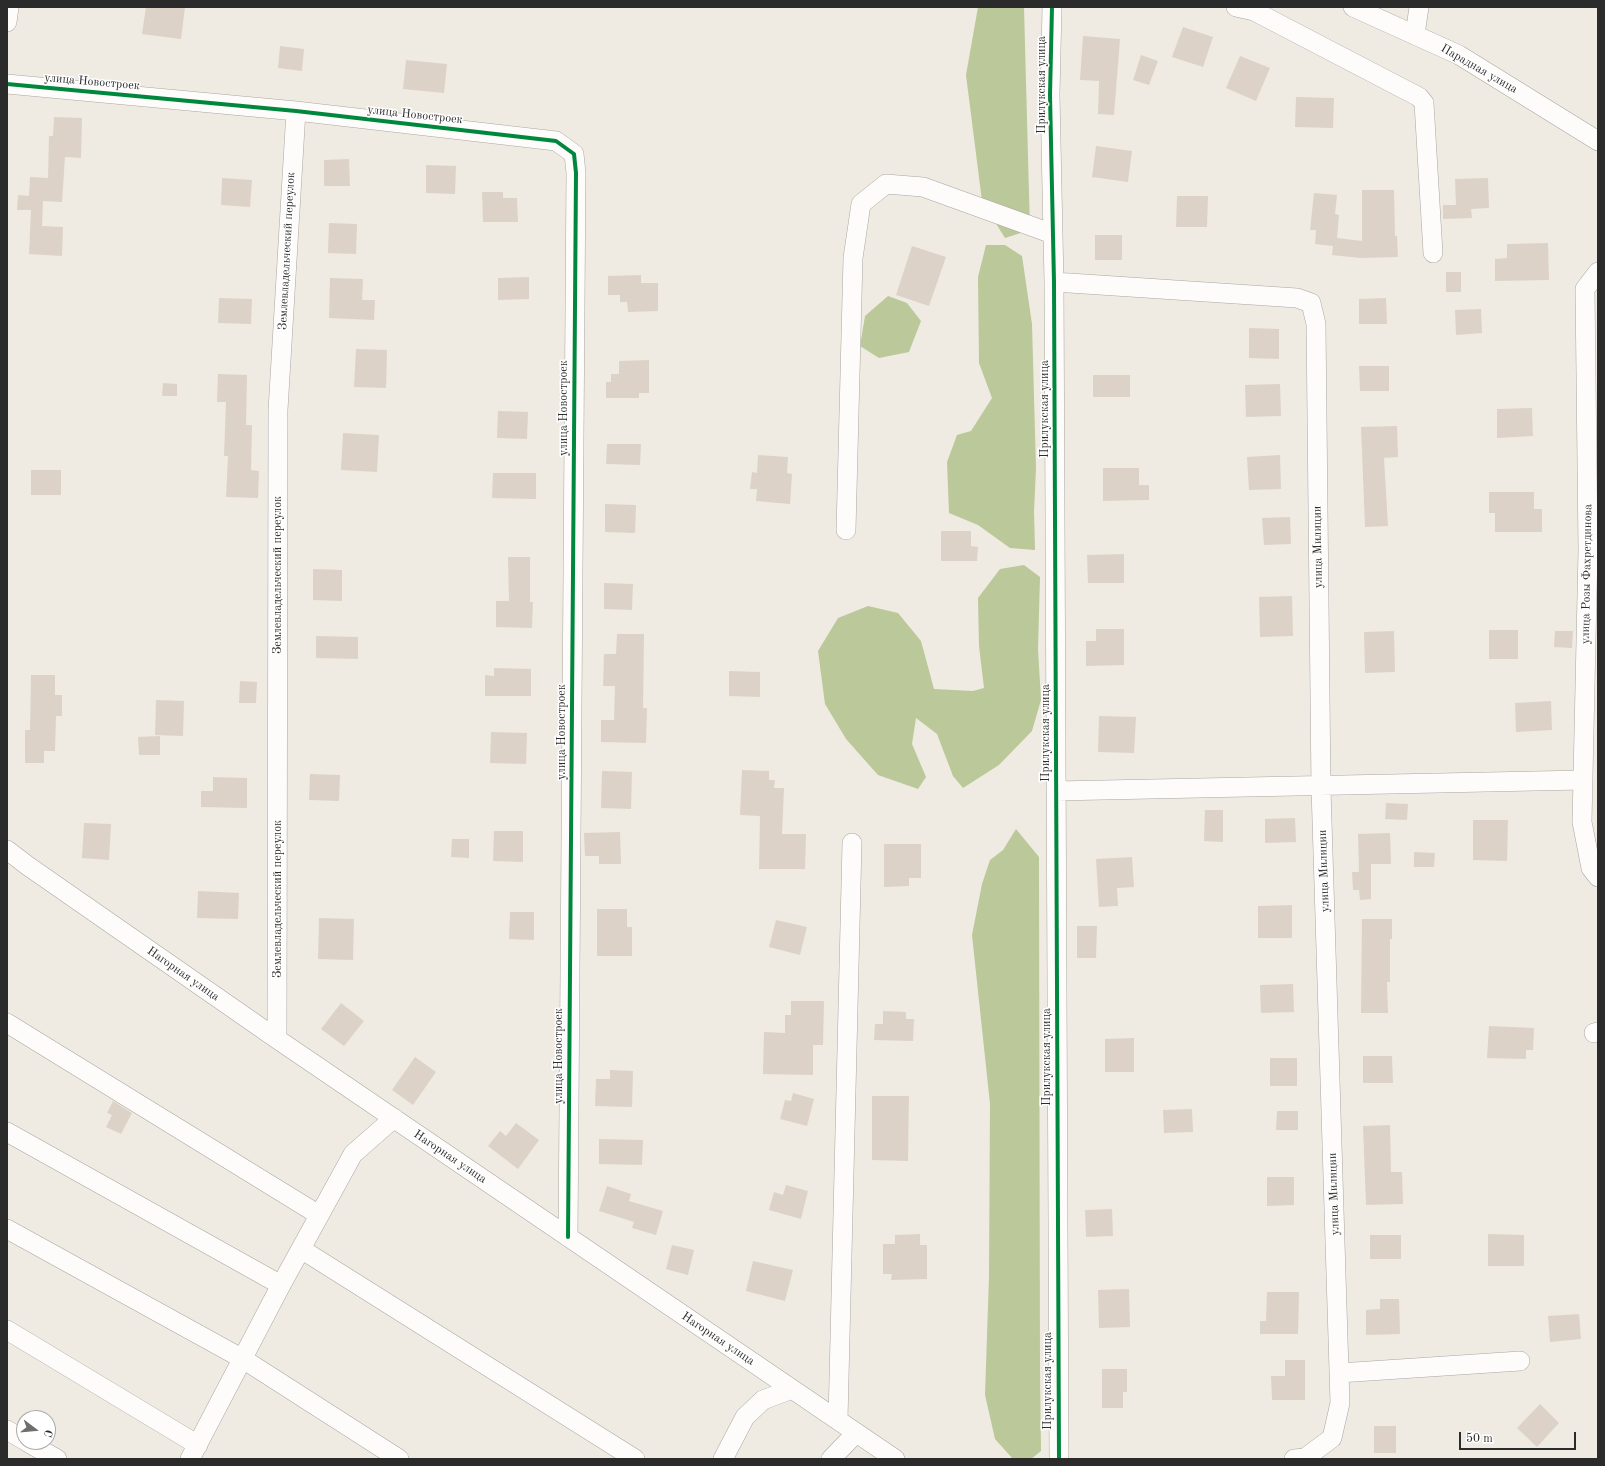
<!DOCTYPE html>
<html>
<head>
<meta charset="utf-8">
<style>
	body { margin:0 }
	#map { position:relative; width:1605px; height:1466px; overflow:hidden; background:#efebe2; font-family:"Old Standard TT",serif }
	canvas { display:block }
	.frame { position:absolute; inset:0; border:8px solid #2b2b2b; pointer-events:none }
	.north { position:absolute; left:16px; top:1410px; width:40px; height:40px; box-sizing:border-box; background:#fff; border:1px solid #aaa; border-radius:50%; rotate:106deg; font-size:11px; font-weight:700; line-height:16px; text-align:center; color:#2b2b2b }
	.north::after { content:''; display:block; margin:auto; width:14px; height:18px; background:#706e6b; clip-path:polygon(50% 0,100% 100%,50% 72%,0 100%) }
	.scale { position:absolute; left:1459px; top:1432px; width:117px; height:18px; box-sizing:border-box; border:2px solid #2b2b2b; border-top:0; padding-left:5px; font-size:12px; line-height:14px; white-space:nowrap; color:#2b2b2b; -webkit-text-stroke:3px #fff; paint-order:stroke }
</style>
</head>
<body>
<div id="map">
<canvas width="1605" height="1466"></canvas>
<div class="frame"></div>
<div class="north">С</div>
<div class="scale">50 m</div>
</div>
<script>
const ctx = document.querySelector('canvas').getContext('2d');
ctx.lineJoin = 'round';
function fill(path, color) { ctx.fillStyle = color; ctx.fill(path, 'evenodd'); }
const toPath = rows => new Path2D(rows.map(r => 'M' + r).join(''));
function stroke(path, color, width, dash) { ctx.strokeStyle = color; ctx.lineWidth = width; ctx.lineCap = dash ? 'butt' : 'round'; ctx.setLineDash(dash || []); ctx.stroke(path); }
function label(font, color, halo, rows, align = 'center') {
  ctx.font = font + ' "Old Standard TT",serif'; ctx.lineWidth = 3; ctx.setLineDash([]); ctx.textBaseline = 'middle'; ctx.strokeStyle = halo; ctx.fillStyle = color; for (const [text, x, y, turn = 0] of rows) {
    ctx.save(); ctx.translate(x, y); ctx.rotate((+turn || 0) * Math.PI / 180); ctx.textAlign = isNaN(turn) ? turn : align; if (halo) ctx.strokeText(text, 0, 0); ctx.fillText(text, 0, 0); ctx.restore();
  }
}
const forest = toPath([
	[978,7,1024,7,1030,230,1005,238,982,201,966,75],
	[986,245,1005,245,1022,256,1032,324,1036,469,1034,511,1035,550,1010,548,978,525,949,513,947,462,957,435,971,431,992,398,979,363,978,277],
	[888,296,907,303,921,321,909,352,879,358,860,346,865,316],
	[1024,565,1040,577,1038,649,1041,700,1032,731,999,765,963,788,953,776,937,734,916,718,912,744,926,777,918,789,878,775,846,739,825,704,818,651,838,618,868,606,898,613,921,641,934,689,973,691,984,688,979,646,978,598,1000,569],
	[1016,829,1039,857,1040,1372,1041,1451,1031,1459,1013,1459,995,1439,985,1395,989,1276,990,1104,972,935,982,884,990,860,1003,850]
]);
const building = toPath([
	[146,7,185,7,181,39,142,34],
	[1183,27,1213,37,1203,67,1172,57],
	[1083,36,1120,39,1114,115,1098,114,1099,81,1080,80],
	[280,46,304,49,302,71,278,68],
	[1141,55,1158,61,1149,85,1133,80],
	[1240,56,1270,68,1256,101,1226,88],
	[406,60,447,64,444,93,403,89],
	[1296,97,1334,98,1333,128,1295,127],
	[54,117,82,118,81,158,65,157,62,202,43,201,42,226,63,227,62,256,29,254,31,210,17,210,18,195,29,196,30,177,48,178,49,136,53,136],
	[1096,146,1132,151,1128,182,1092,177],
	[349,159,350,186,324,186,324,160],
	[426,165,456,166,455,194,426,193],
	[222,178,252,180,250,207,221,205],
	[1488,178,1489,208,1471,209,1472,218,1443,219,1443,205,1456,205,1455,179],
	[1362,190,1394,190,1395,236,1397,236,1398,257,1360,258,1332,255,1333,246,1315,244,1316,230,1310,230,1314,193,1337,195,1335,214,1339,215,1337,238,1362,241],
	[482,192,503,192,503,198,517,198,518,222,483,222],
	[1177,196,1208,196,1207,227,1176,227],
	[329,223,357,224,356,254,328,253],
	[1095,235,1122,235,1122,260,1095,260],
	[1548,243,1549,280,1495,281,1495,259,1507,258,1507,244],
	[912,246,946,257,929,306,896,295],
	[1446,272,1461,272,1461,292,1446,292],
	[641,275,641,283,658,283,658,311,628,312,627,302,620,302,620,295,608,295,608,276],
	[529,277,529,299,498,300,498,278],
	[330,278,363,279,362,300,375,300,374,320,329,318],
	[219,298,252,299,251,324,218,323],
	[1386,298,1387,324,1359,324,1359,299],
	[1481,309,1482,333,1456,335,1455,310],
	[1249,328,1279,329,1279,359,1249,358],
	[356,349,387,350,386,388,354,387],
	[649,360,649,393,639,393,639,398,606,398,606,382,611,382,611,374,619,374,619,361],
	[1359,366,1389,366,1389,391,1360,391],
	[218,374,247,375,246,425,252,425,251,470,259,471,258,498,226,497,228,456,224,456,226,402,217,402],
	[1093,375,1130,375,1130,397,1093,397],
	[163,383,177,384,177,396,162,396],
	[1280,384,1281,416,1246,417,1245,385],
	[1532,408,1533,436,1497,438,1497,409],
	[498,411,528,412,527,439,497,438],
	[1397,426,1398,457,1384,458,1388,526,1365,527,1361,427],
	[343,433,379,435,377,472,341,470],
	[607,444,641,444,640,465,606,464],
	[758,455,788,457,787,473,792,474,790,504,756,501,757,489,750,489,752,472,757,473],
	[1280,455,1281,489,1249,490,1247,457],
	[1103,468,1139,468,1139,485,1149,485,1149,500,1103,501],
	[31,470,61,470,61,495,31,495],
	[493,473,536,473,536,499,492,498],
	[1489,492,1534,492,1534,509,1542,509,1542,532,1495,532,1495,513,1489,513],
	[605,504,636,505,635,533,605,532],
	[1290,517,1291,544,1264,545,1262,518],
	[941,531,971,531,971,546,978,547,977,561,941,561],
	[1124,554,1124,583,1088,583,1087,555],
	[508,557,530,557,530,602,533,602,532,628,496,627,496,601,509,601],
	[313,569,342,570,342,601,313,600],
	[604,583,633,584,632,610,604,609],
	[1292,596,1293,636,1260,637,1259,597],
	[1096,629,1124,629,1124,665,1086,666,1086,641,1096,641],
	[1489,630,1518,630,1518,659,1489,659],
	[1394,631,1395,672,1365,673,1364,632],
	[1555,631,1573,631,1572,648,1554,647],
	[617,634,644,634,643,708,647,708,646,743,601,742,601,720,614,720,615,686,603,686,604,654,616,654],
	[316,636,358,637,358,659,316,658],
	[494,668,531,669,531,696,485,696,485,675,494,676],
	[729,671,760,672,760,697,729,696],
	[31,675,55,675,55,695,62,695,62,716,56,716,55,751,44,751,44,763,25,763,25,730,30,730],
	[240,681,257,682,256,703,239,703],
	[156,700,184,701,183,736,155,735],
	[1551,701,1552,730,1516,732,1515,703],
	[1099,716,1136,717,1134,753,1098,752],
	[491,732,527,733,526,764,490,763],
	[160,736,160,755,139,755,138,737],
	[742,770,769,771,769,780,775,780,774,788,784,788,782,834,806,834,805,869,759,869,760,816,740,815],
	[602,771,632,772,631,809,601,808],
	[310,774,340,775,339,801,309,800],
	[213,777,247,778,247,808,201,807,201,791,213,791],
	[1386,803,1408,804,1407,820,1385,819],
	[1205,810,1223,810,1223,842,1204,841],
	[1295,818,1296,842,1265,843,1265,819],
	[1473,820,1508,820,1507,861,1473,860],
	[84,823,111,824,109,860,82,858],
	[494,831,523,831,523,862,493,861],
	[620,832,621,864,599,864,599,856,585,856,584,833],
	[1390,833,1391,864,1371,864,1371,899,1360,900,1359,890,1353,890,1352,872,1359,872,1358,834],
	[452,839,469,839,469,858,451,857],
	[884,844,921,844,921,878,909,878,909,886,884,887],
	[1414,852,1435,853,1434,867,1414,867],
	[1132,857,1134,887,1117,888,1118,906,1099,907,1096,859],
	[198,891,239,893,238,919,197,918],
	[1292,905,1292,938,1258,938,1258,906],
	[597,909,627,909,627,927,632,927,632,956,597,956],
	[510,912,534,912,534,940,509,939],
	[319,918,354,919,353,960,318,959],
	[1362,919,1392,919,1392,939,1390,939,1390,982,1387,982,1388,1013,1361,1013],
	[776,920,807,927,800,955,769,947],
	[1077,926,1097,926,1096,958,1077,958],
	[1293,984,1294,1012,1261,1013,1260,985],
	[791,1001,824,1001,823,1045,813,1045,813,1075,763,1074,764,1032,785,1033,785,1015,791,1015],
	[341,1003,364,1021,344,1046,321,1029],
	[883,1011,906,1012,906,1019,914,1019,913,1041,874,1040,875,1024,883,1024],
	[1489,1026,1534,1028,1533,1050,1526,1050,1526,1059,1487,1058],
	[1134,1038,1134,1072,1105,1072,1105,1039],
	[1363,1056,1392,1056,1393,1083,1363,1083],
	[415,1057,436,1072,413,1105,392,1090],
	[1270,1058,1297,1058,1297,1086,1270,1086],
	[610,1070,633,1071,632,1107,595,1106,596,1079,610,1079],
	[793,1093,814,1099,807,1126,780,1119,785,1100,791,1101],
	[872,1096,909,1096,908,1161,872,1160],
	[113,1101,132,1113,121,1134,106,1127,112,1115,107,1113],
	[1192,1109,1193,1132,1164,1133,1163,1110],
	[1277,1111,1298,1111,1298,1130,1276,1130],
	[516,1123,539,1140,518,1169,488,1146,500,1131,506,1136],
	[1390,1125,1391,1172,1402,1172,1403,1204,1366,1205,1363,1126],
	[599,1139,643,1140,642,1165,599,1164],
	[1267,1177,1294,1177,1294,1205,1267,1206],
	[786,1185,808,1191,801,1219,769,1210,774,1192,783,1195],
	[607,1186,631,1194,629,1201,663,1211,656,1235,632,1228,634,1222,599,1211],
	[1112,1209,1113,1236,1086,1237,1085,1210],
	[920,1234,920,1245,927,1245,927,1279,891,1280,892,1274,883,1274,883,1244,895,1244,895,1235],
	[1488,1234,1524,1235,1524,1266,1488,1266],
	[1370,1235,1401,1235,1401,1259,1370,1259],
	[672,1245,694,1250,688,1275,666,1269],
	[753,1261,793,1270,785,1301,746,1291],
	[1129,1289,1130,1327,1099,1328,1098,1290],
	[1267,1292,1299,1292,1298,1334,1260,1334,1260,1321,1266,1321],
	[1380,1299,1399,1299,1400,1334,1366,1335,1366,1310,1380,1309],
	[1579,1314,1581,1339,1550,1342,1548,1316],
	[1285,1360,1305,1360,1305,1400,1272,1400,1271,1376,1285,1376],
	[1102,1369,1127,1369,1127,1392,1123,1392,1123,1408,1102,1408],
	[1540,1404,1559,1423,1537,1447,1517,1428],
	[1374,1426,1396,1426,1396,1453,1374,1453]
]);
const minor = toPath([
	[1052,7,1050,95,1054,282,1059,1459],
	[1236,7,1254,11,1419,97,1424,103,1433,253],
	[1353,7,1459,55,1598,141],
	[7,22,9,7],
	[1415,35,1419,7],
	[7,84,296,111,556,141,574,154,576,173,568,1237],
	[1598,272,1585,289,1588,550,1582,822,1591,868,1598,877],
	[1054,282,1297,298,1311,303,1316,324,1321,788,1340,1403,1332,1438,1305,1458,1294,1459],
	[846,530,853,258,861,204,886,184,923,187,1053,234],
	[1056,791,1583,780],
	[7,850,28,866,277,1039,895,1459],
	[7,1023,319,1215],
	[1594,1033,1598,1032],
	[277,1039,278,410,296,111],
	[7,1132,281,1285],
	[7,1229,243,1359,399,1459],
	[301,1249,635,1459],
	[7,1330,198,1445],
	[1339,1373,1520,1361],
	[838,1420,852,843],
	[7,1430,24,1440],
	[27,1442,57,1459],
	[190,1459,281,1285,353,1154,394,1118],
	[723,1459,745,1417,763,1400,792,1389],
	[831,1459,856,1433]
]);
const cycleway = toPath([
	[1052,7,1050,95,1054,282,1059,1459],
	[7,84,296,111,556,141,574,154,576,173,568,1237]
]);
const streetNames = [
	["Парадная улица",1479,69,30],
	["улица Новостроек",92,82,5],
	["Прилукская улица",1042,85,-90],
	["улица Новостроек",415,115,6],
	["Землевладельческий переулок",287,251,-87],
	["улица Новостроек",564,408,-90],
	["Прилукская улица",1045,409,-90],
	["улица Милиции",1318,547,-91],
	["улица Розы Фахретдинова",1587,574,-89],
	["Землевладельческий переулок",278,575,-90],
	["улица Новостроек",562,732,-90],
	["Прилукская улица",1046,733,-90],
	["улица Милиции",1324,871,-92],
	["Землевладельческий переулок",278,899,-90],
	["Нагорная улица",183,974,35],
	["улица Новостроек",559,1056,-90],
	["Прилукская улица",1047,1057,-90],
	["Нагорная улица",450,1157,34],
	["улица Милиции",1334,1194,-92],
	["Нагорная улица",718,1339,34],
	["Прилукская улица",1048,1381,-90]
];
fill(forest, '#bbc899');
fill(building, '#ddd2c7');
stroke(minor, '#a9a6a1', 20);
stroke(minor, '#fdfcfb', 19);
stroke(cycleway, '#00873e', 4);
label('12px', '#2b2b2b', '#fff', streetNames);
</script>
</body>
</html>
